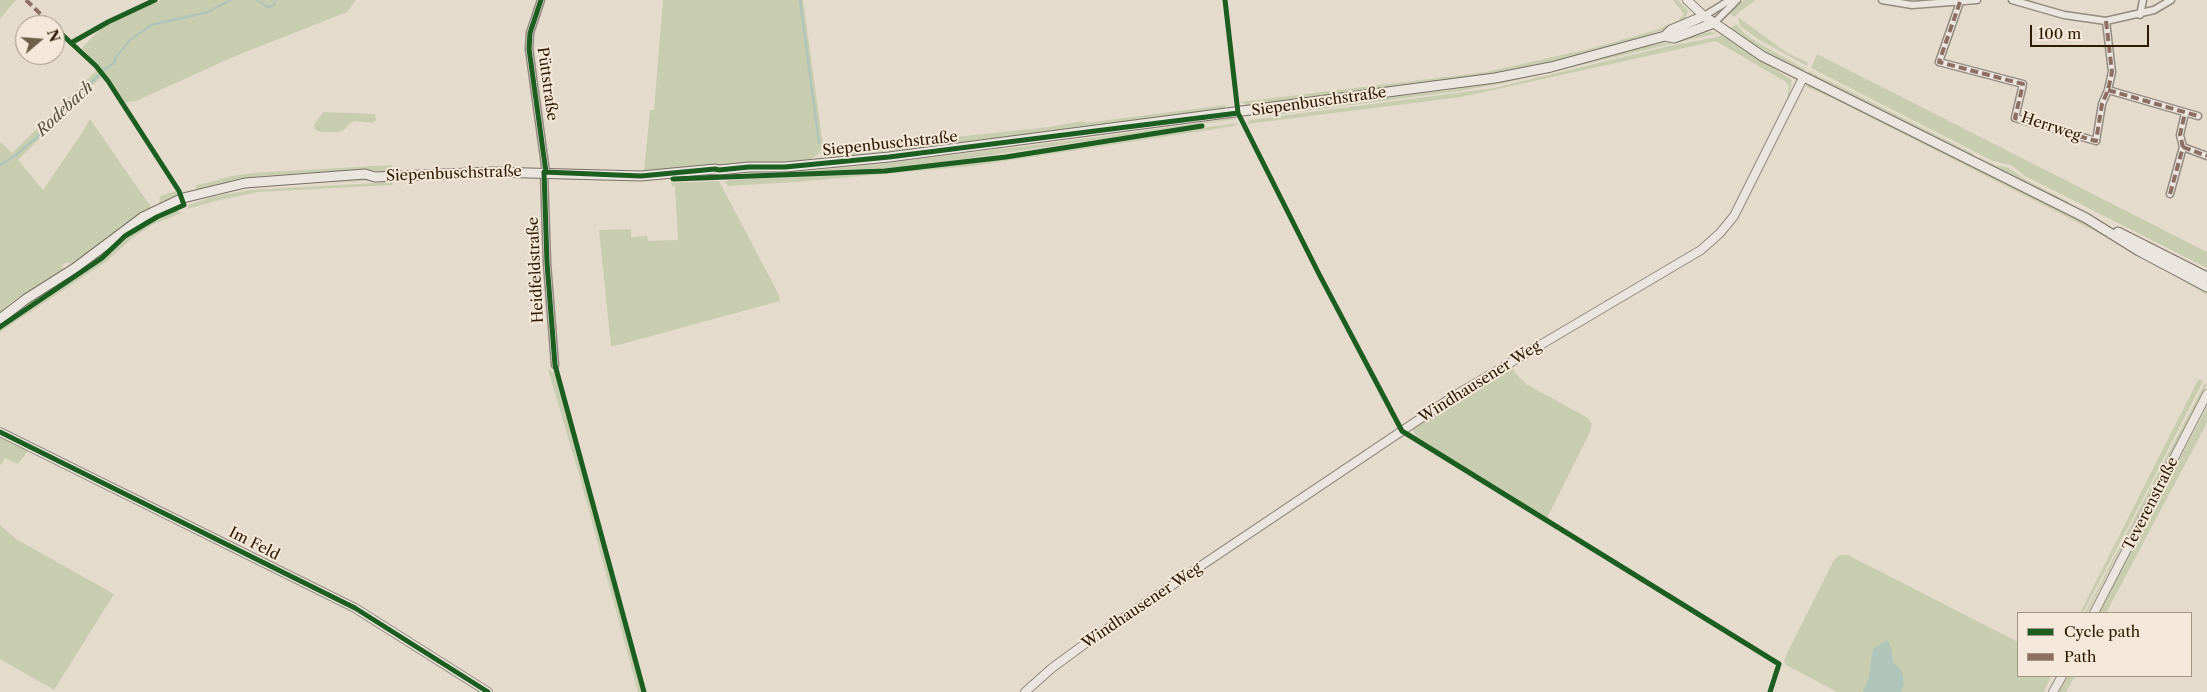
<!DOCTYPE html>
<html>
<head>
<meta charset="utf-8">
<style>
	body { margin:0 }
	#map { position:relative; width:2207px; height:692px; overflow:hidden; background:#e4dbcd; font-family:"Libre Caslon Text",serif }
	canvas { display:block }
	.legend { position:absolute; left:2017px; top:612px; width:175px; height:65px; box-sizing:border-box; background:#f3e8d9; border:1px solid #a49583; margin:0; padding:6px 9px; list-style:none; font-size:15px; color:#2e1902 }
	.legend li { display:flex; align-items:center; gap:10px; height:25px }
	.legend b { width:25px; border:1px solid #a49583 }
	.north { position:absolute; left:15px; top:15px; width:50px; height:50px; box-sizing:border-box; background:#f3e8d9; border:1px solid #a49583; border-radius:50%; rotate:72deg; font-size:14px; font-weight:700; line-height:20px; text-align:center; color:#2e1902 }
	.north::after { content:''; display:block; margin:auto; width:18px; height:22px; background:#6e5d49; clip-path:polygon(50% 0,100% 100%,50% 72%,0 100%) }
	.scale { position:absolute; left:2030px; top:25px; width:119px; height:22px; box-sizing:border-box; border:2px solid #2e1902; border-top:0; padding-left:6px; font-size:15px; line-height:18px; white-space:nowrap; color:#2e1902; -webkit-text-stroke:4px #f3e8d9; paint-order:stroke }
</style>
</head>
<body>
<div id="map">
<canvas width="2207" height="692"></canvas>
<ul class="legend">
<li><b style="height:6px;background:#1b5e20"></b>Cycle path</li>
<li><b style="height:6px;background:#8d6e63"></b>Path</li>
</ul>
<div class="north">N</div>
<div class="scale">100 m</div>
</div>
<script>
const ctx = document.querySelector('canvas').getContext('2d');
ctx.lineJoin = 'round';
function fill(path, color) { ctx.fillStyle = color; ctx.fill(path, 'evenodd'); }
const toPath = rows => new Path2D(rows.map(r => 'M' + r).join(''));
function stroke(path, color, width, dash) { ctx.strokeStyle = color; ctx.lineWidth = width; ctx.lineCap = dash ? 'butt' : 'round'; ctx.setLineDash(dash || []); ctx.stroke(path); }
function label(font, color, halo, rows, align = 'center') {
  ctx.font = font + ' "Libre Caslon Text",serif'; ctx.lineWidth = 4; ctx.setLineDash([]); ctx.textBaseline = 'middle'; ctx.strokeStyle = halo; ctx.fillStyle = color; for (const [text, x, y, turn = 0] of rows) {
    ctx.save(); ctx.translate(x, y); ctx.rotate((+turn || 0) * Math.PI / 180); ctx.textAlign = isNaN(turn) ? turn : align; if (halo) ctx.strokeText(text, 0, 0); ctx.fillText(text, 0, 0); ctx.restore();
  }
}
const green = toPath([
	[0,0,16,0,0,19],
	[161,0,356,0,347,12,233,57,136,101,125,103,110,80,82,48,101,28],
	[663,0,803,0,823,146,819,154,809,160,644,172,650,110,654,110],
	[1673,0,1678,0,1688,11,1685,19,1677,25,1622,44,1564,60,1499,73,1249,106,1240,102,1486,72,1593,48,1656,30,1679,20,1684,14],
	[1745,0,1756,0,1739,12,1735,17,1728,13,1738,3],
	[1738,17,1786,52,1808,63,1807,66,1758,39,1740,26],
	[1736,24,1745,34,1760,44,1805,69,1803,71,1755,45,1731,28],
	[1709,32,1718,33,1504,83,1459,91,1251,118,1256,114,1457,89,1504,80,1641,47,1678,41],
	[1721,35,1792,80,1789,98,1787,99,1789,87,1786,82,1716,41,1461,97,1247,124,1250,120,1494,88,1669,46,1718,37],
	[1817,54,2207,252,2207,268,2025,176,2011,165,1993,161,1811,68],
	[98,69,102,76,18,160,43,190,82,133,90,119,151,207,119,228,97,248,71,264,67,262,62,265,63,270,13,301,0,313,0,142,12,153],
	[1808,71,1840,86,1974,154,1972,155,1808,74],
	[1810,85,2098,229,2207,288,2207,295,2120,244,1832,98,1804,86],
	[1226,105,1224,109,1218,111,1033,136,831,157,830,153,835,150,1049,127,1084,121,1085,123],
	[323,112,375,114,376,120,373,123,356,121,350,123,344,130,339,132,321,132,315,130,314,125],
	[1235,118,1236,119,902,168,726,177,727,175,817,170,878,164,1091,138],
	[1238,123,1236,125,1228,127,972,166,796,182,728,186,725,182,730,180,905,171,1005,158,1056,148],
	[1979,157,1995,165,2009,168,2028,181,2069,202,2067,203,1980,159],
	[392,165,392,173,369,170,271,175,234,180,203,189,197,189,195,186,232,176,252,173],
	[715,175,718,177,675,180,671,177],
	[350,177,392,180,263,185,217,193,188,202,189,200,231,188],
	[719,181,779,295,780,301,611,347,599,230,631,229,631,237,647,236,648,241,678,240,675,186,672,186,671,183],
	[392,182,393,185,258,192,215,201,187,209,189,205,212,197,250,190],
	[176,191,179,195,159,203,160,196],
	[172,206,174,207,129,232,87,266,0,325,0,323,94,258,132,227],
	[176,210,181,213,154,224,131,239,107,261,0,332,0,329,81,274,126,238],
	[1511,365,1516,374,1526,384,1588,418,1592,424,1590,432,1547,518,1424,442,1416,436,1413,430,1426,417],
	[548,369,553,372,555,375,642,692,638,692,580,478],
	[2200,379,2203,381,2151,483,2083,613,2080,613,2198,380],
	[2205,383,2207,384,2154,486,2087,613,2085,613],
	[2207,407,2207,423,2106,613,2099,613],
	[0,437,28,451,18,464,5,458,0,466],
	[0,525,16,539,114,594,54,690,0,659],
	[1840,555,1848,555,2018,642,2018,676,2051,676,2044,692,1837,692,1786,665,1784,661,1787,653,1834,560],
	[2067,676,2075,676,2066,692,2059,692]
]);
const water = toPath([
	[1887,640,1891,647,1893,662,1900,669,1903,675,1904,685,1901,692,1863,692,1869,677,1873,649]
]);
const stream = toPath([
	[257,0,268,7,273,6,276,0],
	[800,0,819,143],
	[0,165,15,156,36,138,105,69,114,63,116,57,130,40,151,25,208,12,231,0]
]);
const minor = toPath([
	[541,0,530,33,529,49,546,172],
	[1882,0,1912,5,1977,0],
	[2012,0,2064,15,2106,21,2154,10,2171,0],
	[1960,2,1939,62,2023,84,2015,118,2096,141,2102,104,2108,90,2112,72,2106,21],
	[2140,15,2143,0],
	[1704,16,1730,0],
	[1714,23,1737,0],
	[2108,90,2198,116],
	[2183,147,2207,156],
	[544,172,547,263,555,365],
	[2170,194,2183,147,2180,135,2185,113]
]);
const tertiary = toPath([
	[1687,0,1704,16],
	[0,432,355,608,488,692],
	[2094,613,2207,394],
	[1025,692,1052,668,1086,643,1454,396,1701,250,1720,233,1734,216,1803,78],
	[2053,692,2062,676]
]);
const secondary = toPath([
	[1665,36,1671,30,1704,16,1762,56,2086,218,2139,251,2207,287],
	[2118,232,2207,277],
	[0,319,26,299,75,268,143,217,183,198,245,183,365,174,375,177,492,172,641,176,715,169,719,170,749,167,785,167,889,157,1495,78,1551,67,1665,36,1674,38,1714,23]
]);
const quiet = toPath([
	[26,0,52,25],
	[1960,2,1939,62,2023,84,2015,118,2096,141,2102,104,2108,90,2112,72,2106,21],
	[2108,90,2198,116],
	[2183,147,2207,156],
	[2170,194,2183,147,2180,135,2185,113]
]);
const cycleway = toPath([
	[541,0,530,33,529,49,546,172],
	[1225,0,1238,113,1319,274,1402,431,1779,664,1770,692],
	[71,43,108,22,155,0],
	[673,179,885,171,1006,157,1202,126],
	[0,327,102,258,125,236,157,217,184,205,179,191,108,81,96,66,55,28],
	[0,432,355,608,488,692],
	[644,692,555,365,547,263,544,172,641,176,715,169,719,170,749,167,785,167,889,157,1238,113]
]);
const streetNames = [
	["Püttstraße",547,84,82],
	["Siepenbuschstraße",1319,102,-8],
	["Herrweg",2051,127,18],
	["Siepenbuschstraße",890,144,-6],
	["Siepenbuschstraße",454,174,-2],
	["Heidfeldstraße",536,270,-93],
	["Windhausener Weg",1480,382,-32],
	["Teverenstraße",2151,504,-63],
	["Im Feld",254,544,27],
	["Windhausener Weg",1142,606,-34]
];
const waterNames = [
	["Rodebach",65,109,-43]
];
fill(green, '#c9cdb0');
fill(water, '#b0c5ba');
stroke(stream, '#b0c5ba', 2.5);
stroke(minor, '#938b7f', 9);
stroke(tertiary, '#938b7f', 10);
stroke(secondary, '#787065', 11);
stroke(minor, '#eae5de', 6);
stroke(tertiary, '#eae5de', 8);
stroke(secondary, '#eae5de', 9);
stroke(quiet, '#8d6e63', 4, [8, 4]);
stroke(cycleway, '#1b5e20', 5);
label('15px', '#2e1902', '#f3e8d9', streetNames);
label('italic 16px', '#535240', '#f3e8d9', waterNames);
</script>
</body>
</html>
